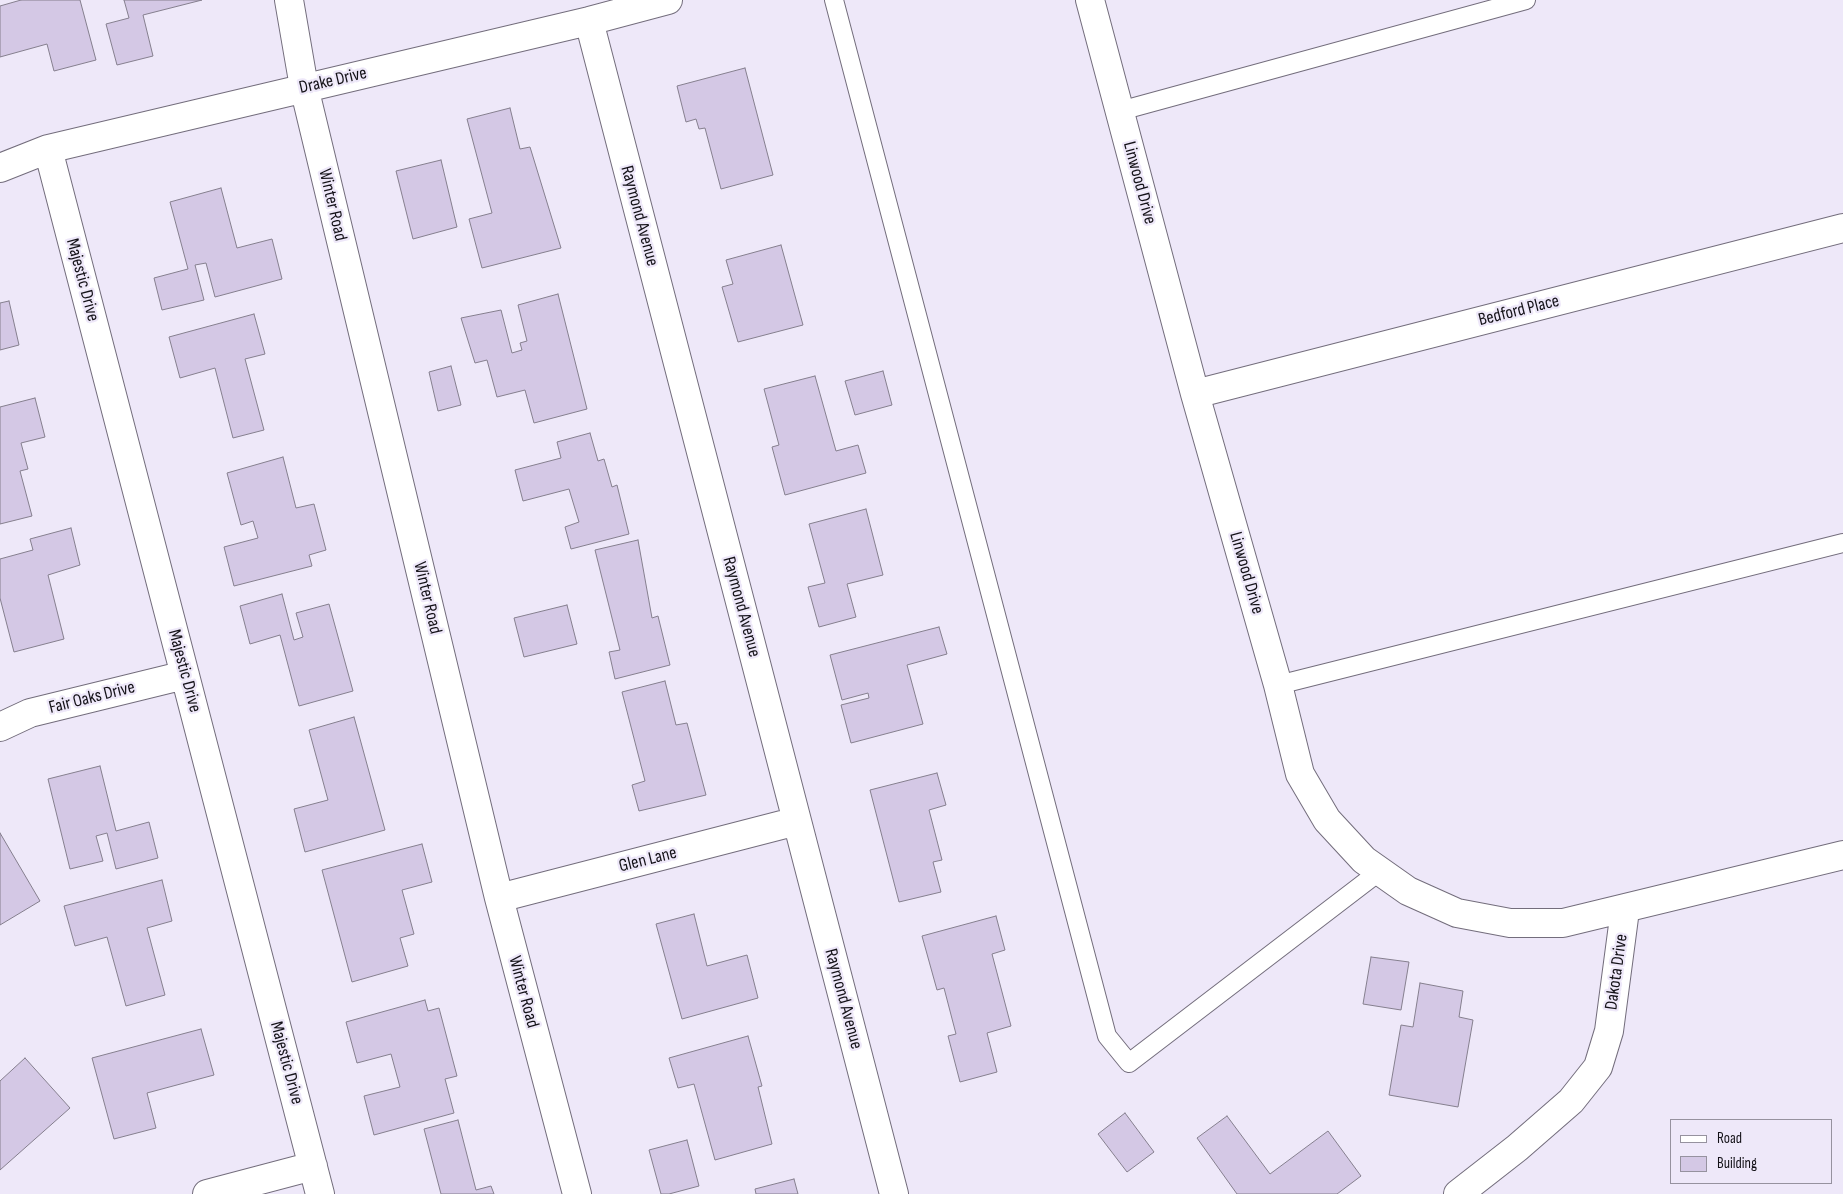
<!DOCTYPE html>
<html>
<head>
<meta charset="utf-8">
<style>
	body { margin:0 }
	#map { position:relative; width:1843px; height:1194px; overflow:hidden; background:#eee8f9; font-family:"Sofia Sans Condensed",sans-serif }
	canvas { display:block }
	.legend { position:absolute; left:1670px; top:1119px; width:162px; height:65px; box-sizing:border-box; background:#eee8f9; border:1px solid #96929f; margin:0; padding:6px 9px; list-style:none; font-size:15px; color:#131117 }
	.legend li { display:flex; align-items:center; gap:10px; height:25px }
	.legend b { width:25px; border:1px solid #96929f }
</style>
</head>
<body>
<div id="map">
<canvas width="1843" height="1194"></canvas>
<ul class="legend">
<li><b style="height:6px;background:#fff"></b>Road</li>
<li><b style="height:14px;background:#d4c8e5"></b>Building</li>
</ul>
</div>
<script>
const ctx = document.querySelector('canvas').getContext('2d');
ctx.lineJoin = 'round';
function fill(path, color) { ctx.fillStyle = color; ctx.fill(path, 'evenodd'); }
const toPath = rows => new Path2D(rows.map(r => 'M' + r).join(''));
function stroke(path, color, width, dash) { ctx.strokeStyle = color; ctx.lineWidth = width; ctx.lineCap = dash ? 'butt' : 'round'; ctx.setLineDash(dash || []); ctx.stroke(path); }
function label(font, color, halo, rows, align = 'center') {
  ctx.font = font + ' "Sofia Sans Condensed",sans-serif'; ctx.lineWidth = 4.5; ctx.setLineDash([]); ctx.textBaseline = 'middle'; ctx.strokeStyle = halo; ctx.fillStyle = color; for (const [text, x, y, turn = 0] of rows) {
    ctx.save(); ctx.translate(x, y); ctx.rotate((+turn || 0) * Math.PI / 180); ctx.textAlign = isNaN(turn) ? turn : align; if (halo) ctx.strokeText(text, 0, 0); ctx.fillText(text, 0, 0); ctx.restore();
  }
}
const building = toPath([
	[21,0,80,0,96,60,54,71,47,44,0,57,0,6,21,0],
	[124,0,202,0,143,15,153,56,117,65,106,24,129,18,124,0],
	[745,68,773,175,721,189,705,128,699,129,696,119,686,122,677,86,745,68],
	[510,108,520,149,530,147,561,248,482,268,469,219,492,213,467,119,510,108],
	[441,160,457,227,413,239,396,171,441,160],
	[221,188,237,248,272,239,282,279,215,297,206,263,195,265,204,300,162,310,154,278,188,269,170,202,221,188],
	[781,245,803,325,738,342,722,287,733,284,726,260,781,245],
	[558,294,587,409,534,423,525,390,497,397,487,360,475,363,461,318,501,310,512,353,522,350,520,343,527,341,518,305,558,294],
	[9,301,19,345,0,350,0,303,9,301],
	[254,314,265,354,245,359,264,430,233,438,215,368,180,378,169,337,254,314],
	[451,366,461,405,438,411,429,372,451,366],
	[883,371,892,405,855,415,845,381,883,371],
	[815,376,836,451,858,445,866,473,785,495,772,447,779,445,764,389,815,376],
	[35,398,45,437,21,443,28,469,20,471,32,516,0,524,0,407,35,398],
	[590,433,598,461,604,459,612,487,617,485,629,534,571,549,565,527,579,522,569,489,523,501,515,470,561,458,557,442,590,433],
	[283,457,296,508,314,504,326,550,309,555,312,566,234,586,224,547,258,538,253,521,241,525,227,473,283,457],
	[866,509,883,575,847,584,856,617,819,627,808,587,825,583,809,524,866,509],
	[71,528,80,565,48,575,64,639,14,652,0,598,0,559,33,550,30,539,71,528],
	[638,540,652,618,658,616,670,665,615,679,609,652,620,650,595,550,638,540],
	[282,594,294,640,303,637,296,613,329,604,353,691,299,706,280,635,250,644,240,606,282,594],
	[567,605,577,644,524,657,514,618,567,605],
	[939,627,947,654,907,665,923,724,851,743,841,705,869,698,868,693,842,700,830,655,939,627],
	[665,681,676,725,687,723,706,795,639,811,632,785,645,781,622,692,665,681],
	[354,717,385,830,305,852,294,809,328,800,309,730,354,717],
	[100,766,116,831,149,822,158,858,116,869,107,833,96,836,103,861,70,869,48,779,100,766],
	[937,773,946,805,929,810,942,860,933,862,941,892,899,902,870,790,937,773],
	[0,833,40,901,0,925,0,833],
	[422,844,432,882,402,890,414,934,400,938,408,966,352,982,322,870,422,844],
	[162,880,172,921,147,928,165,995,126,1006,107,937,75,946,64,906,162,880],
	[694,914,707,966,747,955,758,998,682,1019,656,924,694,914],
	[996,916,1005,950,992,954,1011,1026,987,1033,997,1072,960,1082,948,1036,956,1034,944,988,937,990,922,936,996,916],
	[1371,957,1409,962,1401,1010,1363,1004,1371,957],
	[1420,983,1463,991,1459,1017,1473,1020,1458,1107,1389,1095,1401,1025,1413,1027,1420,983],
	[425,1000,428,1011,439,1008,457,1076,445,1079,454,1113,374,1135,364,1096,400,1087,391,1054,357,1063,346,1022,425,1000],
	[201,1029,214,1075,147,1093,156,1128,114,1139,92,1058,201,1029],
	[748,1036,762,1086,758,1087,772,1144,715,1160,694,1084,678,1088,669,1058,748,1036],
	[25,1058,70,1108,0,1170,0,1081,25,1058],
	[1125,1113,1154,1152,1127,1172,1098,1134,1125,1113],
	[1227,1116,1270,1174,1328,1131,1361,1176,1337,1194,1237,1194,1197,1138,1227,1116],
	[458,1120,476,1190,491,1186,494,1194,441,1194,424,1129,458,1120],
	[687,1140,699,1186,669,1194,661,1194,649,1150,687,1140],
	[794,1179,798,1194,756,1194,755,1189,794,1179]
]);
const service = toPath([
	[834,0,1107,1036,1129,1063,1380,871],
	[1120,111,1526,0],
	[1278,685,1843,543]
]);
const minor = toPath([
	[289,0,304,87,499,898,577,1194],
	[1090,0,1195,394,1278,685,1300,774,1327,820,1364,860,1408,891,1457,913,1510,923,1563,923,1843,855],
	[589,21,894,1194],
	[48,149,320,1194],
	[0,168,48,149,589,21,668,0],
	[1195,394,1843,228],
	[0,727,30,713,185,675],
	[499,898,797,821],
	[207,1194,313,1166],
	[1458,1194,1517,1148,1571,1101,1598,1067,1609,1031,1625,910]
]);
const streetNames = [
	["Drake Drive",333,81,-13],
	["Linwood Drive",1139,183,75],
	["Winter Road",332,205,77],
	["Raymond Avenue",639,216,75],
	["Majestic Drive",82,280,75],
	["Bedford Place",1519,311,-14],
	["Linwood Drive",1246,573,74],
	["Winter Road",427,598,77],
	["Raymond Avenue",741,607,75],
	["Majestic Drive",184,671,75],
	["Fair Oaks Drive",92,698,-14],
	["Glen Lane",648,860,-14],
	["Dakota Drive",1617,972,-82],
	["Winter Road",523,992,75],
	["Raymond Avenue",843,999,75],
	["Majestic Drive",286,1063,75]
];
fill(building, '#d4c8e5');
stroke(building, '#857f8e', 1);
stroke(service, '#736d7c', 20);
stroke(minor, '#736d7c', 30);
stroke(service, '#fff', 18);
stroke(minor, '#fff', 28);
label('18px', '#131117', '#eee8f9', streetNames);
</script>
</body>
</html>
